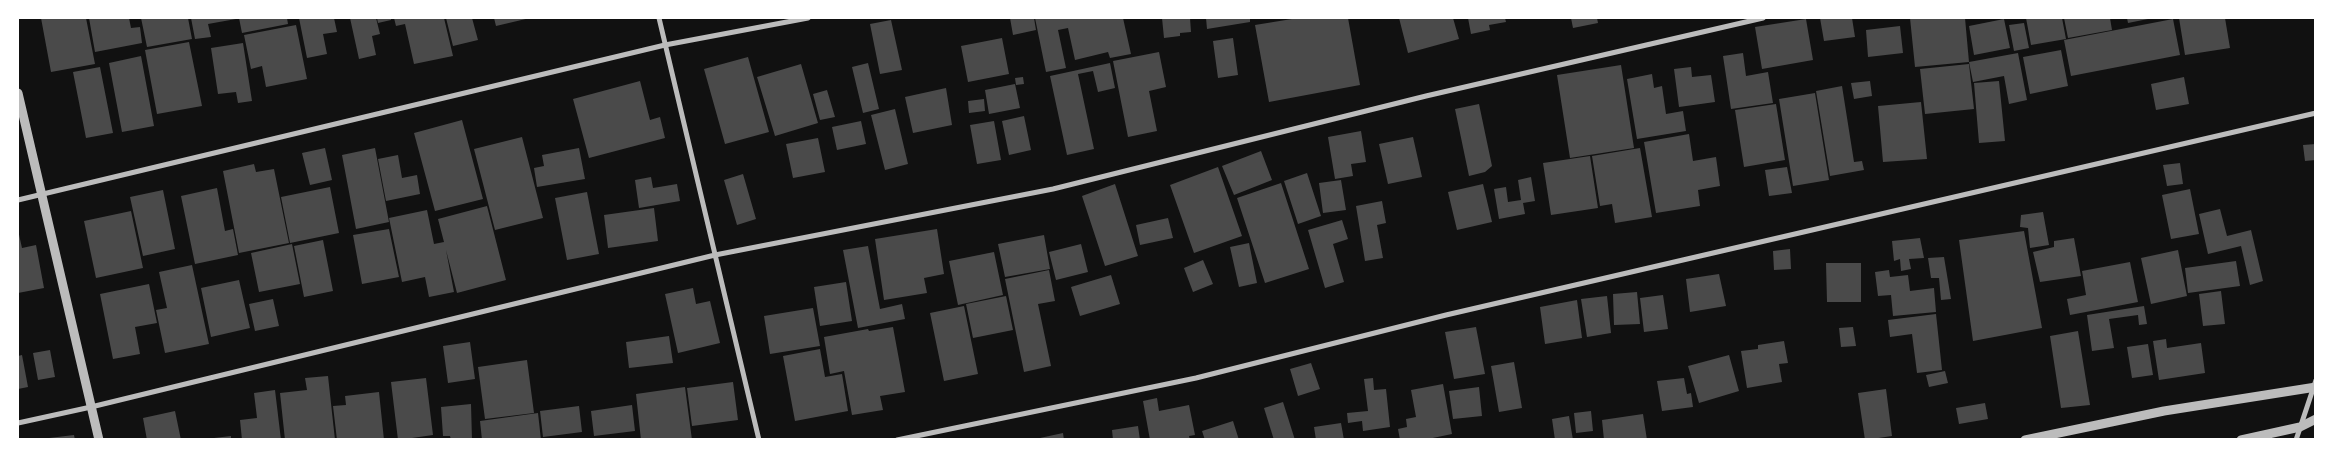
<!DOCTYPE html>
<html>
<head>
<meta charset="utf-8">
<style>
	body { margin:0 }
	#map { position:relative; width:2333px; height:457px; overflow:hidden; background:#111; font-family:"Archivo Narrow",sans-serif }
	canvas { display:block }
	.frame { position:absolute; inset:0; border:19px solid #fff; pointer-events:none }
</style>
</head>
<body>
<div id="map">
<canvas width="2333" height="457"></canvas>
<div class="frame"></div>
</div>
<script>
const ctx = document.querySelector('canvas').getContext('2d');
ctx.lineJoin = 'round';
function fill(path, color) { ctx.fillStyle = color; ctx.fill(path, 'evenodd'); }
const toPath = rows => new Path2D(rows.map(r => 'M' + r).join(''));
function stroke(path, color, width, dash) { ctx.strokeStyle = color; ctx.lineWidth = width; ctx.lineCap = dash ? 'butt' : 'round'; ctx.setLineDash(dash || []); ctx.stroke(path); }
const building = toPath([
	[41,18,86,18,95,64,51,72],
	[89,18,129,18,131,28,140,27,142,43,95,52],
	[141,18,188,18,192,39,147,47],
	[191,18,236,18,236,19,208,24,211,37,195,39],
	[239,18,287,18,288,24,242,33],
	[299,18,334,18,337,32,323,34,327,54,307,58],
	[350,18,376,18,380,34,372,36,376,55,359,59],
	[377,18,391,18,391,20,378,23],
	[394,18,444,18,453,56,414,64,405,24,396,26],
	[446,18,472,18,478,40,453,46],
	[494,18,530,18,496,26],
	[1010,18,1034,18,1036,30,1013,35],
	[1035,18,1123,18,1131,54,1110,58,1108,52,1075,60,1068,28,1058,30,1066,68,1046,72],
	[1162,18,1190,18,1191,32,1180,33,1180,36,1164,38],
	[1206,18,1250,18,1250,22,1207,29],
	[1298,18,1348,18,1360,85,1269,102,1255,25],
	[1399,18,1453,18,1459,39,1408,53],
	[1468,18,1505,18,1506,22,1489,25,1490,30,1471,34],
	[1571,18,1597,18,1598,23,1573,28],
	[1820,18,1852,18,1855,37,1824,41],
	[1910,18,1965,18,1969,62,1915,67],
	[2026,18,2062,18,2066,39,2031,45],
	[2064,18,2110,18,2112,30,2068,38],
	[2127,18,2153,18,2128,23],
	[2179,18,2225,18,2230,48,2185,55],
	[1806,19,1813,60,1762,69,1755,27],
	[2004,19,2010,48,1974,55,1969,26],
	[2173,19,2180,55,2071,76,2064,40],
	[891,20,902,70,880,74,870,24],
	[2024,23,2029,48,2014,51,2009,25],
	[296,25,307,79,266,87,262,66,251,69,244,35],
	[1900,26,1903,53,1868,57,1866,30],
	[1002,38,1009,74,968,82,961,46],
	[1233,38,1238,75,1218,78,1213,41],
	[189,42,202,106,157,114,145,50],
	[243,43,252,101,238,103,236,92,218,94,211,48],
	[2061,50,2068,86,2030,94,2023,57],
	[1159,52,1166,87,1149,91,1157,131,1128,137,1113,61],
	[1743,53,1746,76,1768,72,1773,103,1731,109,1723,56],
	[2018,53,2027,100,2009,104,2004,76,1973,82,1969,62],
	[141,56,154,126,122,132,109,63],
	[748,57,769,132,725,144,704,69],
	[868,63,879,109,863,113,852,67],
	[1110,63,1115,88,1098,92,1093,71,1078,74,1094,149,1067,155,1050,76],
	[801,64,818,123,775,136,757,77],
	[1969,64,1974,109,1925,114,1920,69],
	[1621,65,1634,148,1570,158,1557,75],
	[100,67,113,133,86,138,73,72],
	[1691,67,1692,77,1711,75,1715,102,1679,107,1674,69],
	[1652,74,1654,88,1662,86,1666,114,1683,111,1686,131,1637,139,1627,79],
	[1023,77,1024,84,1016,85,1015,78],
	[2184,77,2189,104,2156,110,2151,84],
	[640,81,650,120,660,117,665,138,589,158,573,99],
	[1870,81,1872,96,1854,99,1851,83],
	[1999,81,2005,141,1979,143,1974,83],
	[1015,84,1020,108,989,114,985,90],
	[1842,86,1854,162,1862,161,1864,170,1830,176,1816,91],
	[946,88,952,125,913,133,905,97],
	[827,90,835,117,820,120,813,94],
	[1815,93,1829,180,1793,186,1779,99],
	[984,99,985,111,969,113,968,101],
	[1921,102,1927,159,1883,162,1878,106],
	[1479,104,1492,166,1485,172,1469,176,1455,109],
	[1776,104,1785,160,1744,167,1735,110],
	[895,109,908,164,885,170,871,115],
	[1024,116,1031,150,1009,155,1002,121],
	[462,120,483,199,435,211,414,133],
	[861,121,866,144,837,150,832,127],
	[994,121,1001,160,977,164,970,125],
	[1361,131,1366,162,1351,164,1353,176,1335,179,1328,137],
	[1689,134,1693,161,1716,157,1720,186,1698,190,1700,206,1656,213,1644,142],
	[522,137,543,218,495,230,474,149],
	[1413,137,1422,177,1388,184,1379,144],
	[818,138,825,172,793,178,786,144],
	[2316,144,2316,160,2305,161,2303,145],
	[325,148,332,180,310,185,302,153],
	[375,148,389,222,356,229,342,155],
	[579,148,585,179,537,187,534,168,544,166,542,155],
	[1640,148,1652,217,1615,223,1612,204,1600,206,1592,156],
	[1261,151,1272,180,1234,195,1222,166],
	[398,155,402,178,417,175,420,194,386,201,378,159],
	[1590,156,1598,208,1551,215,1543,163],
	[2180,163,2183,184,2167,186,2163,165],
	[254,164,256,172,274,169,289,243,239,253,223,171],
	[1218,167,1242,236,1194,253,1170,185],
	[1787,167,1792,193,1769,196,1765,170],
	[1307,173,1321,216,1298,224,1284,181],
	[743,174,756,219,737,225,724,180],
	[651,177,653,188,677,184,680,201,639,208,635,180],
	[1531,177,1535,201,1523,203,1525,214,1499,219,1494,189,1506,187,1508,202,1521,200,1518,180],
	[1341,180,1346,210,1323,213,1319,183],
	[1281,183,1309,269,1265,283,1237,198],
	[1115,184,1138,256,1105,266,1082,196],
	[1483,184,1492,222,1457,230,1448,192],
	[330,187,339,233,290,243,281,197],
	[217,188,225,231,233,229,238,255,195,264,181,196],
	[2190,189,2199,234,2171,239,2162,195],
	[163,190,175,249,143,256,130,197],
	[587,192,599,254,567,260,555,198],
	[1382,201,1386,223,1377,225,1383,258,1365,261,1356,206],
	[487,206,506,280,457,293,446,250,454,292,429,297,425,277,402,282,389,218,427,210,434,244,444,242,438,219],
	[654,208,658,241,608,248,604,215],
	[2220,209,2227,236,2251,230,2263,281,2250,285,2241,246,2208,254,2199,214],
	[131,211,143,268,96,278,84,221],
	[2043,212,2049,245,2030,248,2028,228,2020,227,2021,215],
	[1168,218,1173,238,1140,245,1136,225],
	[1342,220,1348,239,1333,244,1344,282,1325,288,1308,230],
	[389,229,399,277,362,284,353,235],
	[937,229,944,274,924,278,927,293,884,300,875,239],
	[18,230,22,248,36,245,44,288,18,293],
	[2024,231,2042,328,1973,341,1959,240],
	[1044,235,1050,269,1005,277,998,244],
	[1920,238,1924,258,1909,259,1911,269,1901,271,1900,259,1894,261,1892,241],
	[2074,238,2081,276,2040,282,2033,252,2054,247,2054,241],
	[323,240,333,291,304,297,294,246],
	[1249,243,1257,283,1239,287,1230,247],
	[292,244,300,284,259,292,251,253],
	[1081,244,1088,272,1056,280,1049,252],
	[868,246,880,309,902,304,905,319,858,328,843,250],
	[1790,249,1791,269,1774,270,1773,251],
	[2178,250,2187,296,2151,304,2141,258],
	[994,252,1003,295,958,305,949,261],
	[1944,257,1951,299,1941,300,1939,278,1931,278,1928,258],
	[1203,260,1213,284,1193,292,1184,268],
	[2236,261,2240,286,2188,293,2185,268],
	[2130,262,2138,302,2070,315,2067,299,2086,295,2082,271],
	[1826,263,1861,263,1861,302,1827,302],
	[192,265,209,344,165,353,156,310,167,308,159,272],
	[1049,270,1055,301,1038,304,1051,366,1024,372,1005,279],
	[1889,270,1890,277,1908,275,1910,291,1934,288,1936,312,1893,316,1891,295,1878,296,1875,272],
	[1719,274,1726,306,1690,312,1686,279],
	[1111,275,1120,304,1080,316,1071,287],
	[239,280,250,328,211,337,201,288],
	[846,282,852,321,820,326,814,287],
	[149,284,157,323,135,327,140,354,113,359,100,294],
	[693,288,696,304,710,301,720,343,678,353,665,294],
	[2221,291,2225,324,2203,326,2199,294],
	[1637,292,1640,324,1614,325,1613,294],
	[1663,295,1668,329,1644,332,1640,298],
	[1006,296,1013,330,973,338,966,304],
	[1607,296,1611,333,1587,337,1581,299],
	[273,299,279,326,255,331,249,304],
	[1577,300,1582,338,1545,344,1540,307],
	[964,306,978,374,944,381,930,313],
	[2144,306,2147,324,2139,325,2138,315,2109,319,2114,348,2092,351,2087,315],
	[813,308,820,346,770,354,764,316],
	[1936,314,1942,370,1917,373,1912,334,1890,337,1888,320],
	[893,327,905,392,880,396,883,410,852,415,844,371,830,374,824,337,868,329,869,331],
	[1476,327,1485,374,1454,379,1445,332],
	[1853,327,1856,346,1841,347,1839,328],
	[2078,331,2090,405,2061,408,2050,336],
	[669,336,673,363,629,368,626,342],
	[2166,339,2167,348,2201,343,2205,373,2159,380,2153,341],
	[1784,341,1788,363,1779,364,1782,382,1747,388,1741,351,1758,349,1758,345],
	[470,342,475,379,448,383,443,346],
	[2148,344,2153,375,2132,378,2127,347],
	[820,349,825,377,842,374,848,411,795,421,783,356],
	[50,350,55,377,38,380,33,353],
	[22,355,28,387,18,389,18,356],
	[1729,355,1739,391,1699,403,1688,366],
	[527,360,534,413,485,419,478,367],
	[1514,362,1522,408,1499,412,1491,366],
	[1311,363,1320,389,1298,396,1290,369],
	[1945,371,1948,383,1929,387,1926,375],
	[328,376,335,440,285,440,280,393,307,390,305,378],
	[426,378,433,435,398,440,391,382],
	[1373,378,1374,390,1386,389,1390,427,1363,431,1362,421,1348,423,1347,413,1368,411,1364,379],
	[1684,378,1687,394,1691,393,1693,407,1662,411,1657,381],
	[733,382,738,420,692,426,687,388],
	[1443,384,1452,434,1423,440,1400,440,1398,429,1407,427,1406,419,1416,417,1411,390],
	[685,387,692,440,641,440,636,394],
	[1479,387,1482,416,1453,419,1449,391],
	[1886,389,1892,436,1865,440,1858,393],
	[275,390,281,440,242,440,240,420,257,418,254,393],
	[379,392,384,440,337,440,333,406,346,405,345,396],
	[1157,398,1159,411,1189,405,1195,435,1189,436,1190,440,1150,440,1143,401],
	[1283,402,1295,440,1274,440,1264,408],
	[1985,403,1988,419,1959,424,1956,408],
	[471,404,472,440,451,440,450,436,443,436,441,407],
	[632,405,635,431,594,436,591,411],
	[579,406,582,432,543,437,540,411],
	[175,411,181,440,147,440,143,418],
	[1591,411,1593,431,1576,433,1574,413],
	[538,413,541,440,482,440,480,421],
	[1643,414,1647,440,1604,440,1602,420],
	[1569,416,1573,440,1555,440,1552,419],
	[1233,421,1239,440,1205,440,1202,431],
	[1341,423,1344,440,1316,440,1314,427],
	[1138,426,1140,440,1113,440,1112,430],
	[1063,433,1064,440,1041,440,1040,438],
	[74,435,75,440,49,440,49,438],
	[231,436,231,440,214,440,214,438]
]);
const minor = toPath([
	[659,18,759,440],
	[18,200,665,45,808,18],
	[18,423,91,407,715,255,1053,189,1426,96,1763,18],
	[897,440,1196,378,1446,315,2316,113],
	[2296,440,2316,380]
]);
const tertiary = toPath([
	[18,93,99,440],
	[2025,440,2164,411,2316,387],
	[2241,440,2300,427,2316,419]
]);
fill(building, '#4a4a4a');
stroke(minor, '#bcbcbc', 5);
stroke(tertiary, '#bcbcbc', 9);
</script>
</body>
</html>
